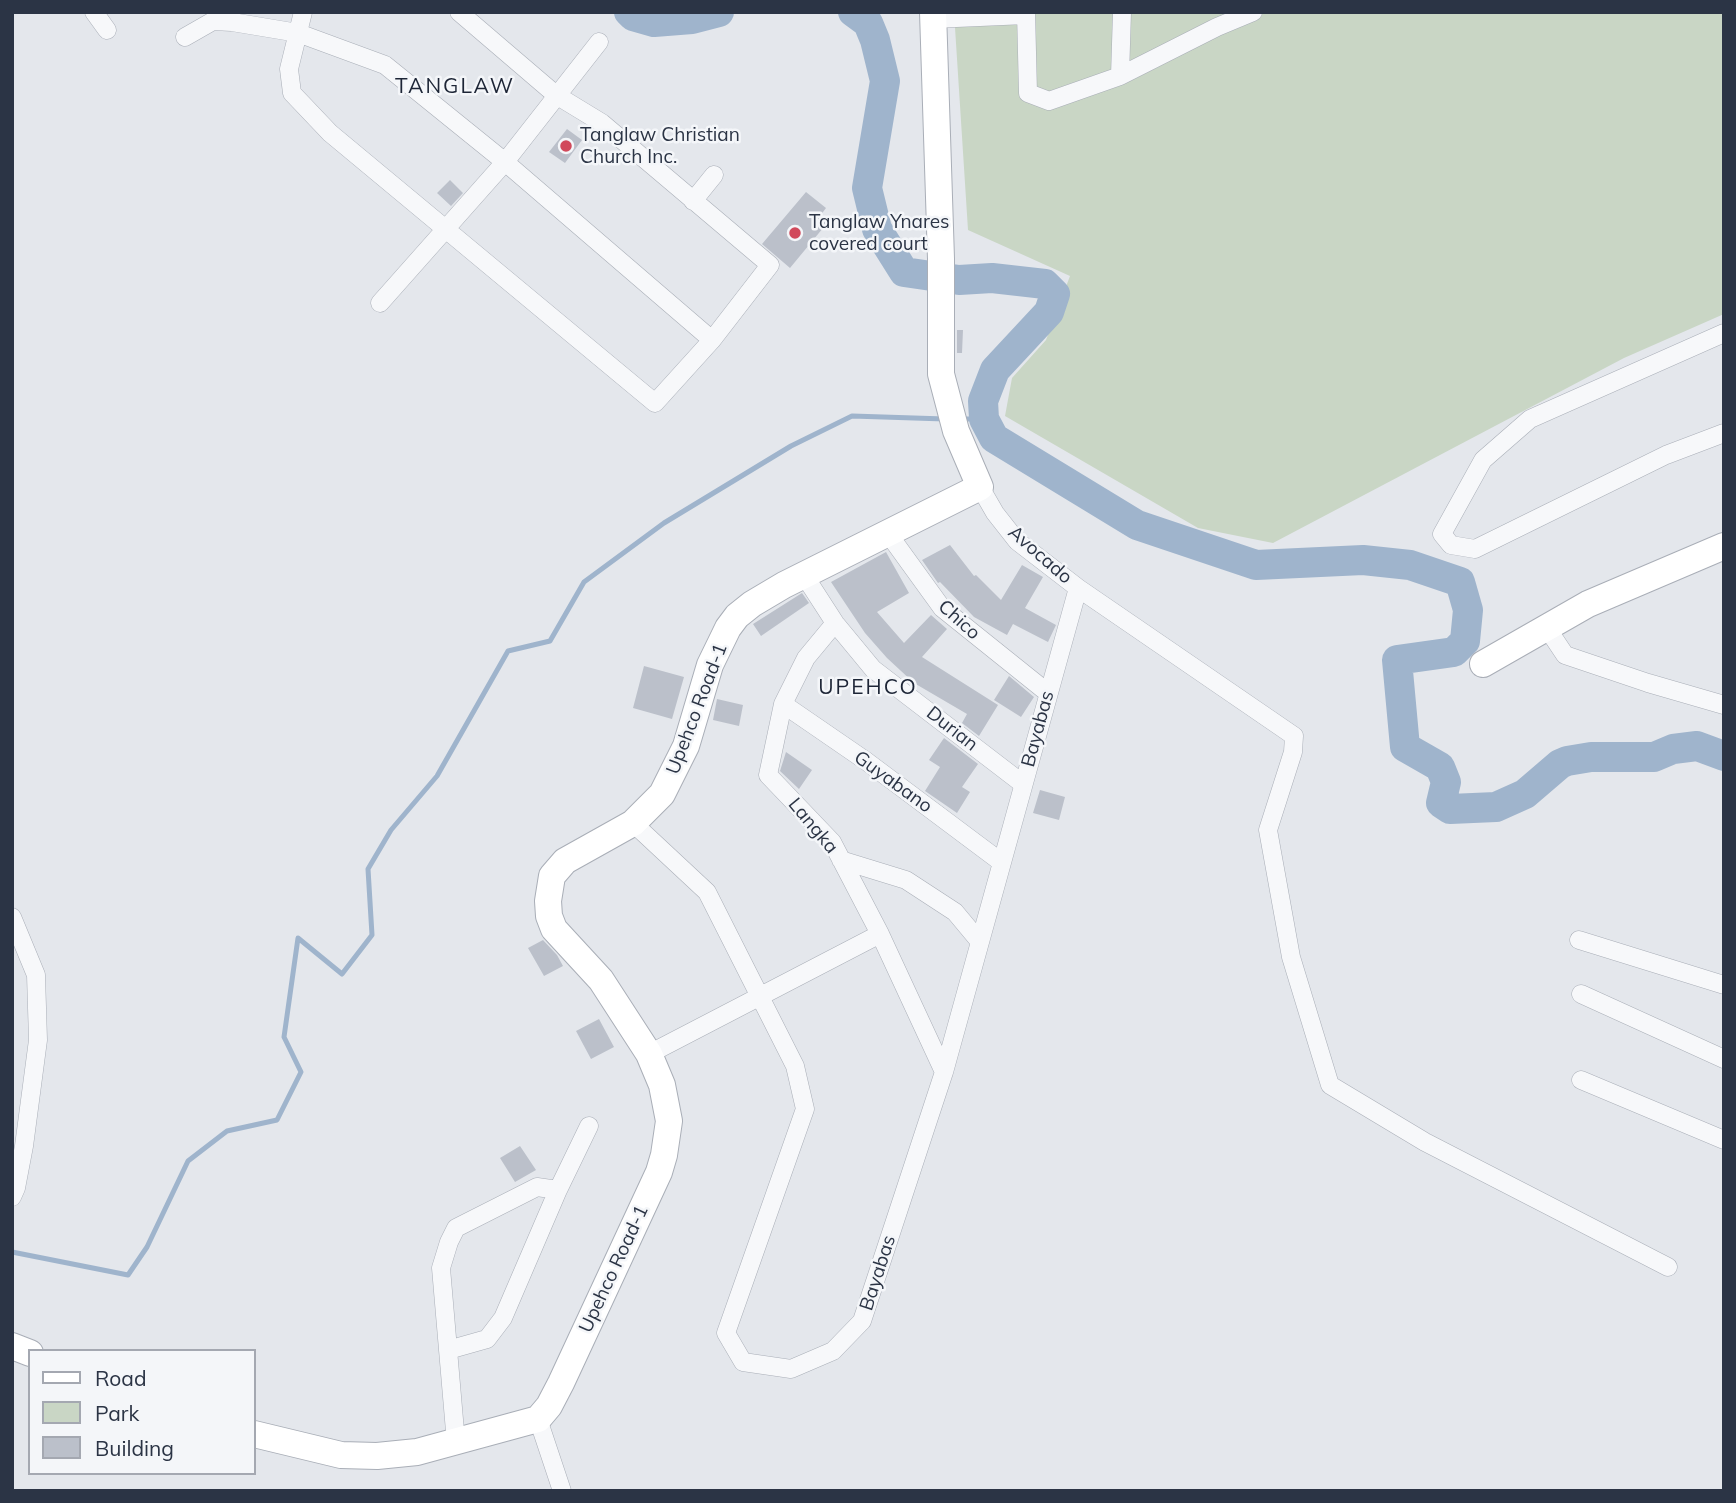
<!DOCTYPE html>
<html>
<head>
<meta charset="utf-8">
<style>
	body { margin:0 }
	#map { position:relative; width:1736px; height:1503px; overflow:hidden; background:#e4e7ec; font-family:Mulish,sans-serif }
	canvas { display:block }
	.frame { position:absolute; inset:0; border:14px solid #2b3445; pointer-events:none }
	.legend { position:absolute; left:28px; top:1349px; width:228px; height:126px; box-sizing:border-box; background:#f4f6f9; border:2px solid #a4a8b1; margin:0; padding:9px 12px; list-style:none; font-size:21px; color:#2b3445 }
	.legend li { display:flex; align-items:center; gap:14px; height:35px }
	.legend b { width:35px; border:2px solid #a4a8b1 }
</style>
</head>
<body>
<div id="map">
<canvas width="1736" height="1503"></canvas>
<div class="frame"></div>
<ul class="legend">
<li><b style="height:9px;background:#fff"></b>Road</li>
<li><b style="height:19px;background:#c9d6c5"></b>Park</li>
<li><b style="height:19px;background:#bbc0ca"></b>Building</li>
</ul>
</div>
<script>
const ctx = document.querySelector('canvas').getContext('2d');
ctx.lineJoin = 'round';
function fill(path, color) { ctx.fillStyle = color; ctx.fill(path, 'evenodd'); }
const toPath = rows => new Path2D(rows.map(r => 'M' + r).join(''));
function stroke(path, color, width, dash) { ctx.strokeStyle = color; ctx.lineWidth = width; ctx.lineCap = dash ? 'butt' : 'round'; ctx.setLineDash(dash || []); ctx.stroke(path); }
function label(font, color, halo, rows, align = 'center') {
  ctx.font = font + ' Mulish,sans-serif'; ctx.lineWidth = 5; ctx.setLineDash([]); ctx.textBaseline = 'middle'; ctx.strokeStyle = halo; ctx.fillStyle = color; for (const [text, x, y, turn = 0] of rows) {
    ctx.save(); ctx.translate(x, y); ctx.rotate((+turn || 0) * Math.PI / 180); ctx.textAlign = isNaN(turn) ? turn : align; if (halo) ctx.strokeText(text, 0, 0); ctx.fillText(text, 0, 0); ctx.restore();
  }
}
const green = toPath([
	[954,12,1724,12,1724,314,1624,358,1273,543,1198,528,1005,416,1012,378,1046,340,1070,276,968,230]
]);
const stream = toPath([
	[962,419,984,419],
	[12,1252,128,1275,147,1247,188,1161,227,1131,277,1120,301,1072,284,1037,298,938,342,974,372,935,368,869,391,830,437,776,508,651,550,641,584,582,664,523,791,446,852,416,945,419]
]);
const river = toPath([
	[629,12,633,16,654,22,692,19,719,12],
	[853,12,868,23,875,40,885,81,867,188,877,229,904,272,959,280,992,278,1045,284,1055,294,1049,312,995,370,983,401,984,419,994,438,1137,525,1256,565,1363,560,1410,565,1460,582,1468,610,1465,641,1454,652,1397,660,1405,747,1440,767,1446,782,1441,803,1450,809,1496,807,1525,794,1560,764,1567,761,1591,757,1654,757,1673,749,1697,746,1724,756]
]);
const building = toPath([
	[567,129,582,140,565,163,549,152],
	[450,180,463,193,451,206,437,193],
	[806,192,826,208,820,216,828,222,790,268,762,244],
	[957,330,963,330,962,353,957,353],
	[950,545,974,576,976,575,1001,600,1022,565,1043,577,1025,608,1056,625,1048,642,1013,624,1007,635,974,617,940,582,938,583,922,560],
	[886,552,909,593,877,612,904,643,931,615,947,629,922,657,998,705,979,736,962,723,967,714,914,683,887,658,865,633,831,582],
	[802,593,809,603,761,636,753,624],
	[644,666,684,677,672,719,633,708],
	[1009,676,1034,697,1021,717,994,700],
	[717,699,743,705,739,726,713,720],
	[944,738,978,764,962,787,970,792,957,813,925,791,940,767,929,760],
	[786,752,812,770,799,789,780,771],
	[1040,790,1065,797,1059,820,1033,813],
	[543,940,557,955,563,966,544,976,528,948],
	[599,1019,614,1047,591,1059,576,1031],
	[520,1146,536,1170,515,1182,500,1158]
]);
const street = toPath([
	[94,12,107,30],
	[303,12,289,69,292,93,330,133,655,403,712,340,770,265,602,123,556,95,459,12],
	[1026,12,1028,93,1049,101,1120,76,1217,27,1253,12],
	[933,19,1026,15],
	[185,37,213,21,232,22,298,33,385,65,505,162,712,340],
	[1120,76,1122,12],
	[693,201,714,175],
	[380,303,505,162,599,42],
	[1724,333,1530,419,1483,460,1442,534,1451,545,1475,549,1666,455,1724,433],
	[980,487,995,513,1017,541,1078,588,1294,736,1293,752,1268,830,1291,957,1330,1085,1425,1142,1668,1267],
	[887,532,942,608,1048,693],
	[804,575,835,623,873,669,1023,784],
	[835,623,806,658,783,704,768,775,832,842,880,934,944,1072],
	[1547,628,1565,655,1648,683,1724,705],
	[783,704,866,761,1001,862],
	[633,823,707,892,795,1066,805,1109,726,1333,743,1362,791,1369,833,1351,862,1321,944,1072,1078,588],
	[841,860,906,880,955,912,980,942],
	[12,917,36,975,38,1040,24,1146,16,1188,12,1197],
	[1579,940,1724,985],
	[1581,994,1724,1059],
	[649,1054,880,934],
	[1581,1080,1724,1140],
	[448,1350,487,1339,503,1318,558,1190,589,1126],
	[538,1419,562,1491],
	[456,1443,441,1268,449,1242,456,1228,537,1187,558,1190]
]);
const secondary = toPath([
	[1483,664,1588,604,1724,546],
	[12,1346,30,1353],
	[254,1434,341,1455,377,1456,417,1452,538,1419,549,1406,561,1383,659,1172,664,1155,669,1121,662,1085,649,1054,601,980,554,929,549,916,548,901,552,876,565,861,633,823,662,794,686,746,710,665,728,628,737,616,752,604,784,585,980,487,956,431,941,374,941,259,933,12]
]);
const markers = [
	[566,146,7,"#d1495b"],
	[795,233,7,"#d1495b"]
];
const poiNames = [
	["Tanglaw Christian",580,135],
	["Church Inc.",580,157],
	["Tanglaw Ynares",809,222],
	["covered court",809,244]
];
const streetNames = [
	["Avocado",1040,555,41],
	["Chico",959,620,42],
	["Upehco Road-1",697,709,-69],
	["Durian",952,729,38],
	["Bayabas",1038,729,-75],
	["Guyabano",893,782,36],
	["Langka",813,826,50],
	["Upehco Road-1",614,1269,-65],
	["Bayabas",878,1273,-72]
];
const neighbourhoodNames = [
	["TANGLAW",455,87],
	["UPEHCO",868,688]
];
fill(green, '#c9d6c5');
stroke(stream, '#9fb4cc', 5);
stroke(river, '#9fb4cc', 30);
fill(building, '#bbc0ca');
stroke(street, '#a9aeb7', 19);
stroke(secondary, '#a9aeb7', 28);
stroke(street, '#f7f8fa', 18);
stroke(secondary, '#fff', 26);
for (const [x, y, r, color] of markers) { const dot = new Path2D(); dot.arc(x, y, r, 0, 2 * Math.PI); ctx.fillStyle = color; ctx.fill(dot); stroke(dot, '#f4f6f9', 2.5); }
label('19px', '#2b3445', '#f4f6f9', poiNames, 'left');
label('19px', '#2b3445', '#f4f6f9', streetNames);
ctx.letterSpacing = '2px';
label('21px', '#1d2536', '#f4f6f9', neighbourhoodNames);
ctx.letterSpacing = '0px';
</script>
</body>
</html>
